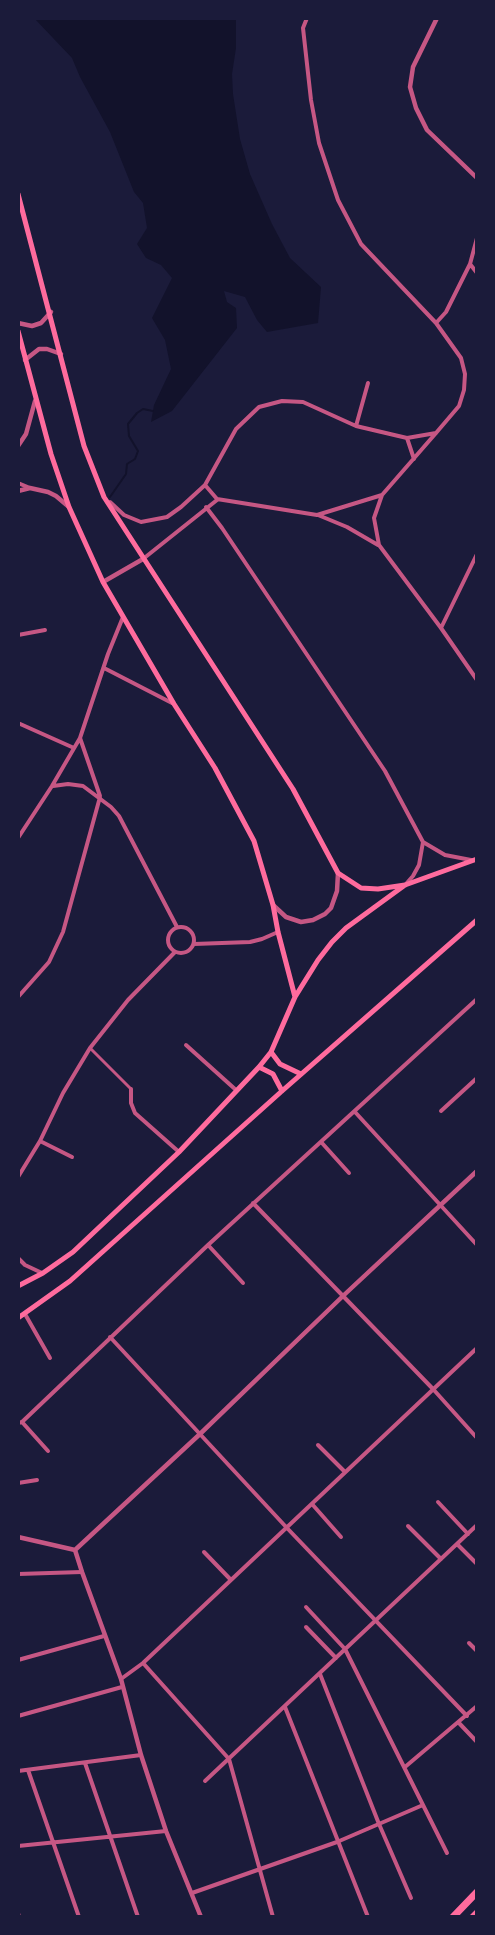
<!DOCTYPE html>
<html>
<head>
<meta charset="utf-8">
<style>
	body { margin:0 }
	#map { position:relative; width:495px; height:1935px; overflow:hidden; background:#1b1b3a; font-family:Arial,sans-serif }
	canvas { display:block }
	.frame { position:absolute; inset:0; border:20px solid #1b1b3a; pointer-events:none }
</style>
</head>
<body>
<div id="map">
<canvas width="495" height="1935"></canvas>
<div class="frame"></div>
</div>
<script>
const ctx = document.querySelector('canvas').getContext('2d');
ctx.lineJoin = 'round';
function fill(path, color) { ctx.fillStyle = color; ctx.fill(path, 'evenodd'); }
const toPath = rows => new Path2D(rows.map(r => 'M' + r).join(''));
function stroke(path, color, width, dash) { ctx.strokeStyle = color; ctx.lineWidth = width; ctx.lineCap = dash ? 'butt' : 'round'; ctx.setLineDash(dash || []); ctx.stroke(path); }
const water = toPath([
	[34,18,236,18,236,48,232,74,233,94,240,139,250,174,272,224,290,258,321,287,318,323,267,332,257,320,245,297,224,291,227,302,236,308,237,328,172,411,151,422,154,405,171,369,165,340,152,318,172,278,161,265,146,258,137,244,147,228,143,203,134,192,110,132,80,77,72,58]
]);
const stream = toPath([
	[110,497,126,474,127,464,135,459,138,451,129,436,128,424,137,413,143,409,153,411]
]);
const pedestrian = toPath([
	[90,1048,131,1089]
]);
const minor = toPath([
	[307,18,303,28,311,100,319,143,338,200,361,244,436,323,461,358,465,374,464,390,459,406,436,433,382,495,374,518,379,545,441,628,477,680],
	[470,264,477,273],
	[436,323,446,312,470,264,477,238],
	[356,426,368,383],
	[407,438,414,459],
	[18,483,30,488],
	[205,485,217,499,317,515,382,495],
	[110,502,124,515,141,522,167,517,181,507,205,485,236,429,259,407,282,401,303,402,356,426,407,438,436,433],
	[206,507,222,528,385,771,423,842,445,855,471,860],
	[318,515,347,527,378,545],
	[143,559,217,500],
	[441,628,477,554],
	[18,635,45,630],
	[104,668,172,703],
	[18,723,74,748],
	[80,738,100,796],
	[53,786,68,784,83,786,111,807,119,816,177,927],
	[18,838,52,786,80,738,108,654,123,617],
	[406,884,413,876,419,865,423,842],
	'168 940a13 13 0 1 1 26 0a13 13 0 1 1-26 0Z',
	[194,944,250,942,262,939,278,932],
	[18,997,49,962,63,932,100,797],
	[186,1045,236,1090],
	[131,1089,131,1103,135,1113,179,1152],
	[441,1111,477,1078],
	[355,1112,477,1245],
	[40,1141,72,1157],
	[322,1143,349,1173],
	[18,1177,40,1141,63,1093,90,1048,128,1000,175,952],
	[253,1203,433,1389,477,1438],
	[208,1245,243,1283],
	[18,1258,25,1265,42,1273],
	[25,1314,50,1358],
	[110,1337,287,1528,467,1716],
	[22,1422,48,1451],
	[18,1423,22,1422,208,1245,477,999],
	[318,1445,345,1472],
	[18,1483,37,1480],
	[438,1502,468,1534],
	[312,1504,341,1537],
	[408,1526,441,1559],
	[457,1544,477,1564],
	[204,1552,231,1580],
	[18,1574,82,1572],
	[306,1607,345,1649,447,1853],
	[306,1627,336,1658],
	[469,1643,477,1651],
	[18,1660,104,1636],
	[143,1663,229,1759,273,1917],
	[320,1674,379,1824,411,1898],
	[121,1679,143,1663,477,1348],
	[285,1707,368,1917],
	[18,1716,122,1687],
	[459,1723,477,1742],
	[85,1763,138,1917],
	[405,1767,477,1706],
	[28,1770,79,1917],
	[18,1771,141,1755],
	[205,1781,477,1525],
	[18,1846,166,1831],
	[192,1893,337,1842,423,1805],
	[18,1913,19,1917]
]);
const tertiary = toPath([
	[437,18,413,67,410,87,416,108,427,130,477,178],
	[18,323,32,326,41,323,51,312],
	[25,360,39,349,47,349,61,354],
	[18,446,26,434,35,401],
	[18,491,30,488,48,492,56,496,69,507],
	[103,582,143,559],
	[273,905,286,917,301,922,313,920,325,914,331,908,337,891,338,873],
	[18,1537,75,1550],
	[75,1550,200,1434,344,1295,477,1171],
	[75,1550,82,1572,121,1679,141,1755,166,1831,201,1917]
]);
const secondary = toPath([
	[18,194,84,446,104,497,293,789,338,873,361,888,378,889,405,885],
	[18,331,51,454,69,507,103,582,174,704,215,768,254,841,273,905,278,932,295,997],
	[271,1052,280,1064,301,1074],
	[259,1067,273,1074,282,1091],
	[18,1286,43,1273,73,1252,179,1152,259,1067,271,1052,295,997,318,960,332,942,346,928,405,885,477,859],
	[18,1318,70,1281,282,1091,477,920]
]);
const motorway = toPath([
	[453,1917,477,1892],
	[473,1917,477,1913]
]);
fill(water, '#12122b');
stroke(stream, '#12122b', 2);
stroke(pedestrian, '#c65784', 3);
stroke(minor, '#c65784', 4);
stroke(tertiary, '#c65784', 4.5);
stroke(secondary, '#ff6b9d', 5);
stroke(motorway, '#ff6b9d', 7);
</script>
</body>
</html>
